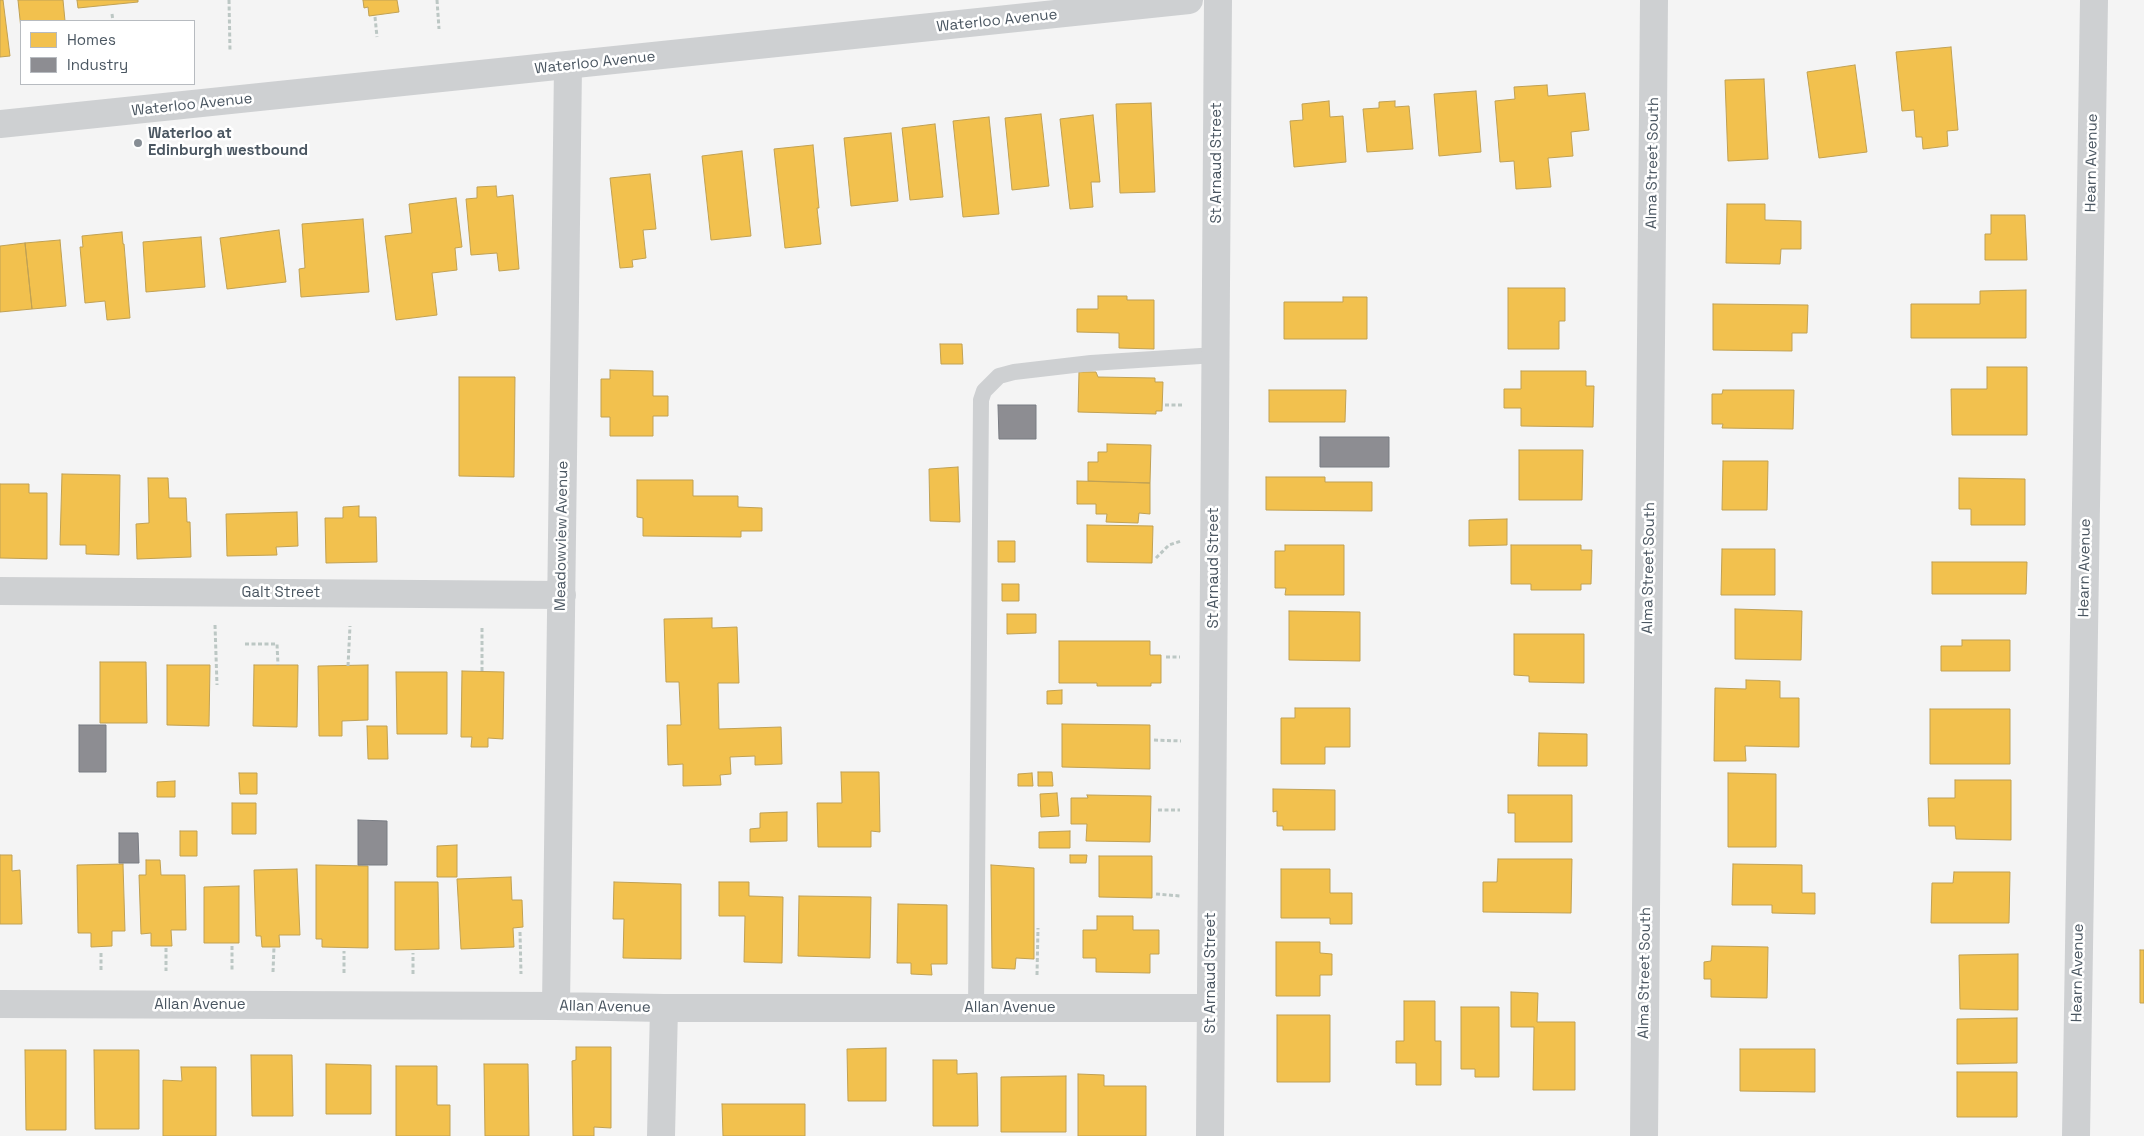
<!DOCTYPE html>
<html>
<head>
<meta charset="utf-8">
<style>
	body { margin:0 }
	#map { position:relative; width:2144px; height:1136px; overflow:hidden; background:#f4f4f4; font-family:"Space Grotesk",sans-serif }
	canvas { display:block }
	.legend { position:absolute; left:20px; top:20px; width:175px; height:65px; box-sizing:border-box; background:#fff; border:1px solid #b7bbc0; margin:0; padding:6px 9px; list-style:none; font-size:15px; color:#4a5661 }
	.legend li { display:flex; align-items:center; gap:10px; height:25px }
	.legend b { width:25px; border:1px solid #b7bbc0 }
</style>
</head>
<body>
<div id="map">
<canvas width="2144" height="1136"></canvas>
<ul class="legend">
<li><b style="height:14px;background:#f2c14e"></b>Homes</li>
<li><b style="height:14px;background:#8d8d92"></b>Industry</li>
</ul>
</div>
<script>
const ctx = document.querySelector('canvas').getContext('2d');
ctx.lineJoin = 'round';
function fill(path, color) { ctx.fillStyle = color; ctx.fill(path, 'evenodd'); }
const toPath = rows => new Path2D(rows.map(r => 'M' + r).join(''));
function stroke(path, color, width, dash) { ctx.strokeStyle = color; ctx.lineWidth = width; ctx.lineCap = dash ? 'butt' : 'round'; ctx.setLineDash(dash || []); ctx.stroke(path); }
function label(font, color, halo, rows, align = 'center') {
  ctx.font = font + ' "Space Grotesk",sans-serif'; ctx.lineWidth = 5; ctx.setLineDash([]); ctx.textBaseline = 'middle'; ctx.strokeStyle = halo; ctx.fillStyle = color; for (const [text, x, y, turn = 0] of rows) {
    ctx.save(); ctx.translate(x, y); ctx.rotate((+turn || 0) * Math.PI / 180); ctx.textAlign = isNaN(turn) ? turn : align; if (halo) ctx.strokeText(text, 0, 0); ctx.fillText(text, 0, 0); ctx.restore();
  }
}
const homes = toPath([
	[0,0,3,0,10,56,0,57,0,0],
	[18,0,63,0,65,21,21,21,21,29,18,0],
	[77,0,138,0,138,2,78,8,77,0],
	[363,0,397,0,399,12,369,16,368,7,364,8,363,0],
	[1951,47,1958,130,1947,131,1948,146,1923,149,1922,137,1916,137,1914,110,1902,111,1896,52,1951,47],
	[1855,65,1867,152,1819,158,1807,72,1855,65],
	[1764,79,1768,159,1728,161,1725,80,1764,79],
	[1547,85,1548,96,1585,93,1589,130,1571,132,1573,156,1548,158,1551,187,1516,189,1514,161,1500,162,1495,101,1515,99,1514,87,1547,85],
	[1476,91,1481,152,1439,156,1434,94,1476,91],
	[1329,101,1330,117,1343,116,1346,162,1294,167,1290,121,1303,120,1302,104,1329,101],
	[1395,101,1395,107,1409,106,1413,149,1367,152,1363,109,1379,108,1379,102,1395,101],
	[1151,103,1155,192,1120,193,1116,104,1151,103],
	[1041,114,1049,186,1012,190,1005,118,1041,114],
	[1093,115,1100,182,1091,182,1093,207,1070,209,1060,119,1093,115],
	[989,117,999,214,963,217,953,121,989,117],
	[935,124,943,197,910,200,902,128,935,124],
	[891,133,898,201,851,206,844,138,891,133],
	[813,145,819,208,817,208,821,244,785,248,774,149,813,145],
	[742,151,751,236,711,240,702,156,742,151],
	[650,174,656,229,643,230,646,258,632,260,633,267,620,268,610,178,650,174],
	[496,186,497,197,513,195,519,269,499,271,497,253,471,255,466,199,477,198,477,187,496,186],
	[456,198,462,247,455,248,457,270,432,273,437,315,396,320,385,236,412,233,409,204,456,198],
	[1727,204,1765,204,1765,220,1801,221,1801,249,1781,249,1780,264,1726,263,1727,204],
	[1991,215,2025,215,2027,260,1985,260,1985,234,1991,234,1991,215],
	[363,219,369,292,301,297,299,269,305,268,302,224,363,219],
	[279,230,286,282,227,289,220,238,279,230],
	[122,232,123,244,124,244,130,318,107,320,105,301,85,303,80,247,83,247,82,236,122,232],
	[201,237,205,287,146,292,143,242,201,237],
	[60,240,66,306,32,309,25,243,60,240],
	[25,243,32,309,0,312,0,246,25,243],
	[1508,288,1565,288,1565,321,1559,321,1559,349,1508,349,1508,288],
	[2026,290,2026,338,1911,338,1911,304,1980,304,1980,291,2026,290],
	[1098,296,1127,296,1127,300,1154,300,1154,349,1119,348,1119,333,1077,332,1077,309,1098,309,1098,296],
	[1343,297,1367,297,1367,339,1284,339,1284,302,1343,302,1343,297],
	[1713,304,1808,305,1807,333,1792,333,1792,351,1713,350,1713,304],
	[940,344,962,344,963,364,941,364,940,344],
	[1987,367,2027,367,2027,435,1952,435,1951,389,1987,389,1987,367],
	[610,370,653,371,653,396,668,396,668,416,653,416,653,436,610,436,610,417,601,417,601,379,610,379,610,370],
	[1521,371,1586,371,1586,386,1594,386,1593,427,1521,426,1521,408,1504,408,1504,389,1521,389,1521,371],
	[1079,372,1096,372,1098,377,1155,378,1155,382,1163,382,1162,411,1156,411,1156,414,1078,412,1079,372],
	[459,377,515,377,514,477,459,476,459,377],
	[1269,390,1346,390,1345,422,1269,422,1269,390],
	[1723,390,1794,390,1793,429,1722,428,1723,424,1712,424,1712,394,1722,394,1723,390],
	[1107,444,1151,445,1150,483,1088,481,1088,462,1098,462,1098,452,1107,452,1107,444],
	[1519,450,1583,450,1582,500,1519,500,1519,450],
	[1723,461,1768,461,1767,510,1722,510,1723,461],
	[958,467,960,522,930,521,929,469,958,467],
	[62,474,120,475,119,555,86,554,86,545,60,545,62,474],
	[1266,477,1325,477,1325,482,1372,482,1372,511,1266,510,1266,477],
	[148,478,168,478,169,498,186,498,187,522,190,522,191,557,137,559,136,524,149,523,148,478],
	[1959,478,2025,479,2025,525,1971,525,1971,509,1959,509,1959,478],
	[637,480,693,480,693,496,738,496,738,507,762,508,762,531,741,531,741,537,643,536,643,518,637,517,637,480],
	[1077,481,1150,483,1150,514,1139,513,1138,523,1106,522,1107,514,1096,514,1096,504,1077,504,1077,481],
	[0,484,29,484,29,493,47,493,47,559,0,558,0,484],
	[359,506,359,517,376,517,377,562,326,563,325,518,343,518,343,507,359,506],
	[297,512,298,546,276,547,277,555,227,556,226,514,297,512],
	[1507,519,1507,545,1469,546,1469,520,1507,519],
	[1087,525,1153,526,1152,563,1087,562,1087,525],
	[998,541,1015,541,1015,562,998,562,998,541],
	[1285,545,1344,545,1344,595,1285,595,1286,588,1275,588,1275,551,1285,551,1285,545],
	[1511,545,1581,545,1581,550,1592,550,1591,584,1581,584,1581,590,1531,590,1531,584,1511,584,1511,545],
	[1722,549,1775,549,1775,595,1721,595,1722,549],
	[1932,562,2027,562,2026,594,1932,594,1932,562],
	[1002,584,1019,584,1019,601,1002,601,1002,584],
	[1735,609,1802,611,1801,660,1735,659,1735,609],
	[1289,611,1360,612,1360,661,1289,660,1289,611],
	[1007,614,1036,614,1036,633,1007,634,1007,614],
	[712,618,712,628,737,627,739,683,718,683,719,729,781,727,782,764,755,765,755,756,730,757,731,774,720,775,721,785,683,786,683,764,668,765,667,725,681,725,679,682,666,682,664,619,712,618],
	[1514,634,1584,634,1584,683,1529,682,1529,676,1514,675,1514,634],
	[1962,640,2010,640,2010,671,1941,671,1941,646,1962,646,1962,640],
	[1059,641,1150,641,1150,655,1161,655,1161,683,1151,683,1151,686,1097,686,1097,683,1059,683,1059,641],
	[100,662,146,662,147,723,100,723,100,662],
	[167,665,210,665,209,726,167,725,167,665],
	[254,665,298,665,297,727,253,726,254,665],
	[368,665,368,720,342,721,342,736,319,736,318,666,368,665],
	[462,671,504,672,503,739,488,738,488,747,471,747,472,737,461,737,462,671],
	[396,672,447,672,447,734,397,734,396,672],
	[1746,680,1780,681,1780,698,1799,698,1799,747,1745,746,1746,761,1714,761,1715,688,1746,689,1746,680],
	[1062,690,1062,704,1047,704,1047,691,1062,690],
	[1295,708,1350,708,1350,747,1325,747,1325,764,1281,764,1281,718,1295,718,1295,708],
	[1930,709,2010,709,2010,764,1930,764,1930,709],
	[1062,724,1150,725,1150,769,1062,767,1062,724],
	[367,726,387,726,388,759,368,759,367,726],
	[1539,733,1587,734,1587,766,1538,766,1539,733],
	[841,772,879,772,880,832,871,831,871,847,818,847,817,803,842,803,841,772],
	[1038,772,1052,772,1053,786,1038,786,1038,772],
	[239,773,257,773,257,794,240,794,239,773],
	[1032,773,1033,786,1018,786,1018,774,1032,773],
	[1728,773,1776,774,1776,847,1728,847,1728,773],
	[1955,780,2011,780,2011,840,1956,839,1955,826,1929,826,1928,798,1955,798,1955,780],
	[175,781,175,797,157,797,157,782,175,781],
	[1273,789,1335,790,1335,830,1283,830,1283,826,1277,826,1277,811,1273,812,1273,789],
	[1057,793,1059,816,1041,817,1040,794,1057,793],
	[1087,795,1151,796,1150,842,1086,841,1087,824,1071,824,1071,798,1088,798,1087,795],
	[1508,795,1572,795,1572,842,1515,842,1515,813,1508,813,1508,795],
	[232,803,256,803,256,834,232,834,232,803],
	[787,812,787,841,750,842,750,829,760,828,760,813,787,812],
	[180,831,197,831,197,856,180,856,180,831],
	[1070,831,1070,848,1039,848,1039,832,1070,831],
	[457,845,457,877,437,877,437,846,457,845],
	[0,855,12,855,12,871,20,870,22,924,0,924,0,855],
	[1070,855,1087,855,1086,863,1070,863,1070,855],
	[1099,856,1152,856,1152,898,1099,897,1099,856],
	[1498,859,1572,859,1571,913,1483,912,1483,882,1497,882,1498,859],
	[146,860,160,860,161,875,185,875,186,930,171,930,172,946,151,946,151,933,141,934,139,875,146,875,146,860],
	[123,864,125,931,112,931,112,946,91,947,91,933,78,933,77,865,123,864],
	[1733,864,1802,865,1802,893,1815,893,1815,914,1772,913,1772,905,1732,905,1733,864],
	[316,865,368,866,368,948,322,947,322,939,316,939,316,865],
	[991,865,1034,868,1034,959,1016,958,1015,969,992,968,991,865],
	[297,869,300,935,279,935,280,947,262,947,261,936,256,936,254,870,297,869],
	[1281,869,1330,869,1330,893,1352,893,1352,924,1330,924,1330,918,1281,918,1281,869],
	[1954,872,2010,872,2009,923,1931,923,1932,883,1953,883,1954,872],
	[511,877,512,900,522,900,523,927,513,928,514,947,461,949,457,879,511,877],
	[395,882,438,882,439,949,395,950,395,882],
	[614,882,681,884,681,959,623,958,624,919,613,919,614,882],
	[719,882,749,882,749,896,783,897,782,963,744,962,745,916,719,916,719,882],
	[239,886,239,943,204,943,204,887,239,886],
	[799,896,871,897,870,958,798,956,799,896],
	[898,904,947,905,947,964,931,964,932,975,911,974,911,963,897,963,898,904],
	[1097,916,1133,916,1133,930,1159,930,1159,954,1150,954,1150,973,1096,972,1096,958,1083,958,1083,930,1097,930,1097,916],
	[1276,942,1320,942,1320,953,1332,954,1332,975,1320,975,1320,996,1276,996,1276,942],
	[1712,946,1768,947,1767,998,1711,997,1711,979,1704,979,1704,962,1711,961,1712,946],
	[2140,950,2144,950,2144,1003,2140,1003,2140,950],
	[2018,954,2018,1010,1960,1009,1959,955,2018,954],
	[1511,992,1538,993,1537,1022,1575,1022,1575,1090,1533,1090,1534,1027,1511,1027,1511,992],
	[1404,1001,1435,1001,1435,1041,1441,1041,1441,1085,1416,1085,1416,1063,1396,1063,1396,1041,1404,1041,1404,1001],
	[1461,1007,1499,1007,1499,1077,1475,1077,1475,1069,1461,1069,1461,1007],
	[1277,1015,1330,1015,1330,1082,1277,1082,1277,1015],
	[2017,1018,2017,1063,1957,1064,1957,1019,2017,1018],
	[576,1047,611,1047,611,1128,594,1127,594,1136,573,1136,572,1061,576,1060,576,1047],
	[886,1048,886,1101,848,1101,847,1049,886,1048],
	[1740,1049,1815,1049,1815,1092,1740,1091,1740,1049],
	[25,1050,66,1050,66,1130,26,1130,25,1050],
	[94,1050,139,1050,139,1129,95,1129,94,1050],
	[251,1055,292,1055,293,1116,252,1116,251,1055],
	[933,1060,957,1060,957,1074,977,1073,978,1126,933,1126,933,1060],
	[326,1064,371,1065,371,1114,326,1114,326,1064],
	[484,1064,528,1064,529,1136,485,1136,484,1064],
	[396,1066,437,1066,437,1105,450,1105,450,1136,396,1136,396,1066],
	[181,1067,216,1067,216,1136,163,1136,163,1080,182,1081,181,1067],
	[1957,1072,2017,1072,2017,1117,1957,1117,1957,1072],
	[1078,1074,1104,1075,1104,1086,1146,1086,1146,1136,1078,1136,1078,1074],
	[1066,1076,1066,1132,1001,1132,1001,1077,1066,1076],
	[722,1104,805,1104,805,1136,723,1136,722,1104]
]);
const industry = toPath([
	[998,405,1036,405,1036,439,999,439,998,405],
	[1320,437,1389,437,1389,467,1320,467,1320,437],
	[79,725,106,725,106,772,79,772,79,725],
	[358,820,387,821,387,865,358,865,358,820],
	[119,833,138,833,139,863,119,863,119,833]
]);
const path = toPath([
	[229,0,230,51],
	[437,0,439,29],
	[112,14,113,21],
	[375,17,377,37],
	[1165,405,1182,405],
	[1156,558,1169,545,1181,541],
	[215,625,217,685],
	[245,644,277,644,278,665],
	[1166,657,1180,657],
	[348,666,350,626],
	[482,671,482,627],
	[1154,740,1181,741],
	[1158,810,1180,810],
	[1156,894,1180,896],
	[520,932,521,974],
	[232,946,232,972],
	[166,948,166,971],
	[101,970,101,951],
	[273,972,274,947],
	[344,973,344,951],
	[413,974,413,953],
	[1037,975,1038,928]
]);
const service = toPath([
	[976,1008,981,400,984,391,999,376,1014,372,1091,363,1216,355]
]);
const minor = toPath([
	[0,591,562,595],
	[0,1004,556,1006,664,1008,1210,1008],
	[556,1006,568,66],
	[661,1136,664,1008],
	[1210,1136,1218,0],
	[1644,1136,1654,0],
	[2076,1136,2094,0]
]);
const tertiary = toPath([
	[0,124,1189,0]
]);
const markers = [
	[138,143,5,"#868d94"]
];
const streetNames = [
	["Waterloo Avenue",997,21,-6],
	["Waterloo Avenue",595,63,-6],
	["Waterloo Avenue",192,105,-6],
	["St Arnaud Street",1217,163,-90],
	["Alma Street South",1653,163,-89],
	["Hearn Avenue",2092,163,-89],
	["Meadowview Avenue",562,536,-89],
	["St Arnaud Street",1214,568,-90],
	["Alma Street South",1649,568,-89],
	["Hearn Avenue",2085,568,-89],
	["Galt Street",281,593],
	["St Arnaud Street",1211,973,-90],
	["Alma Street South",1645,973,-89],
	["Hearn Avenue",2078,973,-89],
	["Allan Avenue",200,1005],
	["Allan Avenue",605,1007,1],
	["Allan Avenue",1010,1008]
];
const poiNames = [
	["Waterloo at",148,134],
	["Edinburgh westbound",148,151]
];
fill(homes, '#f2c14e');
stroke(homes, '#c0a154', 1);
fill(industry, '#8d8d92');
stroke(industry, '#797c83', 1);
stroke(path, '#bcc7c4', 3, [4, 2.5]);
stroke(service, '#ced0d2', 16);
stroke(minor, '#ced0d2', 28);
stroke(tertiary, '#ced0d2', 28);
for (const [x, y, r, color] of markers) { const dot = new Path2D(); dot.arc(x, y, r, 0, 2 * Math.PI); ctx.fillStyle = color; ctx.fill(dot); stroke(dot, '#fff', 2); }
label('15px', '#4a5661', '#fff', streetNames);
label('bold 15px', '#4a5661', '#fff', poiNames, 'left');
</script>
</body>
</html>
